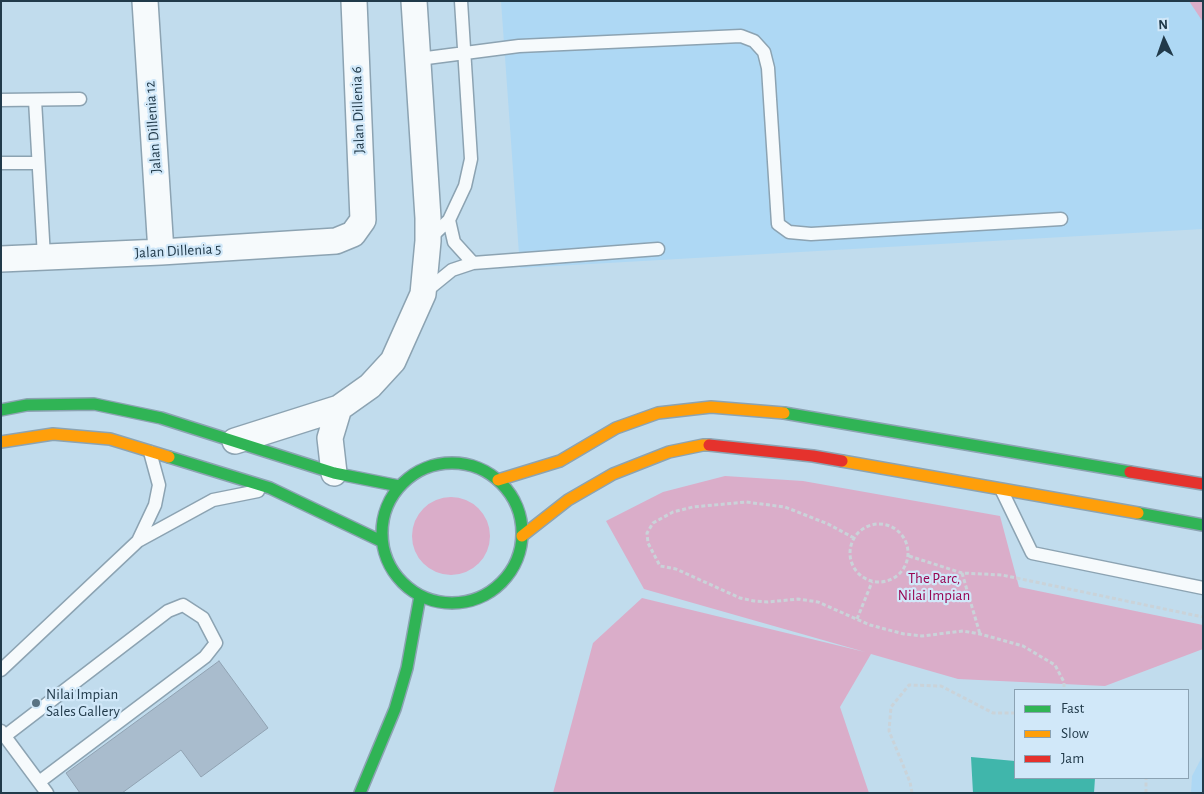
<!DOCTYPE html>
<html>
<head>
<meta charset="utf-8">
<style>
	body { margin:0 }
	#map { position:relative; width:1204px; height:794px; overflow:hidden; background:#c1dced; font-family:"Alegreya Sans",sans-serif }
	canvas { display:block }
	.frame { position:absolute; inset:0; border:2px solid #213a4a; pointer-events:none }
	.legend { position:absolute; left:1014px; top:689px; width:175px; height:90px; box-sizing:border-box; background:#d1e8f9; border:1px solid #8ba2b3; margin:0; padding:6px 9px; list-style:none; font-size:15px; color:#213a4a }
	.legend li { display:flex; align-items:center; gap:10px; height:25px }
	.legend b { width:25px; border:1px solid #8ba2b3 }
	.north { position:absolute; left:1139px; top:15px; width:50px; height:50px; -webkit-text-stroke:4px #d1e8f9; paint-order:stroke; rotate:357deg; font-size:14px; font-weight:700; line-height:20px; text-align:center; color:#213a4a }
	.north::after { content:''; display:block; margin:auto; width:18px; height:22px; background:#213a4a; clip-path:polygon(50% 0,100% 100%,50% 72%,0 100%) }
</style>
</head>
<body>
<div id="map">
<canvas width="1204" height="794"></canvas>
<div class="frame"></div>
<ul class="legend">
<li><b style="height:6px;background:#30b455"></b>Fast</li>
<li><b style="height:6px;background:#ff9f0a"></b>Slow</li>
<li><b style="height:6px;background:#e5322d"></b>Jam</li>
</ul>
<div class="north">N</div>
</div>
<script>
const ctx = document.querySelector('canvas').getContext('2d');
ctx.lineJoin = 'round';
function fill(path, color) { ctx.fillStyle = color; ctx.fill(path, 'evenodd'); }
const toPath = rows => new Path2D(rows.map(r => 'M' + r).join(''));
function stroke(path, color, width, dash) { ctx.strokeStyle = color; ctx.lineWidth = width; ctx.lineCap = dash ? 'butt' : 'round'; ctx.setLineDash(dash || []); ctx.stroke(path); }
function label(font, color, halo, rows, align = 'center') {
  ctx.font = font + ' "Alegreya Sans",sans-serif'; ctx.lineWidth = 4.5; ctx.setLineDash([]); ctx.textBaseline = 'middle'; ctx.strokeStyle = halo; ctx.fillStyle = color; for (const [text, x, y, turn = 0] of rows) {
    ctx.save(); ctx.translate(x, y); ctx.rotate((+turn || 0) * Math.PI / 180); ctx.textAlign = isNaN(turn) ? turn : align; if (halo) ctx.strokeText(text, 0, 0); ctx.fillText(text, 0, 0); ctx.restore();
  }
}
const built = toPath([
	[501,1,1193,1,1203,16,1203,229,520,268],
	[1203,755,1203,793,1191,793,1192,776]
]);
const green = toPath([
	[1189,1,1203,1,1203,22],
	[725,476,803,481,1000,516,1019,587,1203,625,1203,649,1105,686,958,679,871,654,840,707,869,793,553,793,593,643,642,598,865,652,644,589,606,521,663,492],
	'412 536a39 39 0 1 1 78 0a39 39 0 1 1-78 0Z'
]);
const water = toPath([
	[971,757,1015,761,1015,778,1095,778,1094,793,973,793]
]);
const building = toPath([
	[219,661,268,728,201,777,181,750,122,793,80,793,66,773,219,661]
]);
const path = toPath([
	'850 553a29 29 0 1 1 58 0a29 29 0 1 1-58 0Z',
	[854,538,828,524,785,507,746,502,693,507,673,512,653,523,647,533,648,543,660,566,676,569,740,598,754,601,768,602,798,599,818,602,870,625,904,634,922,636,963,631,980,634,1023,646,1055,665,1064,682,1064,690],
	[909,556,962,573,1002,575,1203,617],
	[962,573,980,634],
	[857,619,872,582],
	[912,793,910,782,889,731,891,707,909,685,941,686,993,713,1015,713],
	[1146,793,1146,778]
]);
const lane = toPath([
	[419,59,519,46,741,36,754,41,764,52,768,68,778,224,789,232,811,234,1061,219],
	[1,100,80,99],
	[35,100,44,257],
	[1,163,38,163],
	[449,220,454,242,473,263],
	[428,240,449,220,465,186,471,159,461,1],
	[425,292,452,270,473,263,658,249],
	[1002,491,1032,553,1203,588],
	[138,541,155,505,159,485,150,452],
	[1,670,138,541,213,500,258,491],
	[1,731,47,793],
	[5,736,168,611,183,605,203,618,216,643,205,657,39,782]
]);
const street = toPath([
	[145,1,161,252],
	[1,259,161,252,336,241,353,234,363,220,354,1],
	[235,441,339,408,370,386,393,361,423,294,428,241,428,218,414,1],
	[334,473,330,438,339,408]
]);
const fast = toPath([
	[1,410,27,405,94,404,161,418,334,473,399,486],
	[784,413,1130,472],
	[169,457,270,488,381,541],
	'382 533a70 70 0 1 1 140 0a70 70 0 1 1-140 0Z',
	[1138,513,1203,525],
	[360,793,395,709,407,668,420,596]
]);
const slow = toPath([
	[1,442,53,434,110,439,169,457],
	[842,461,1138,513],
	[498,480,560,461,616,428,658,413,711,407,784,413],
	[522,536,568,500,613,474,669,452,703,445,709,445]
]);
const jam = toPath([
	[709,445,813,456,842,461],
	[1130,472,1203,484]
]);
const markers = [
	[36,703,5,"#597383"]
];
const streetNames = [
	["Jalan Dillenia 6",358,110,-92],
	["Jalan Dillenia 12",153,127,-94],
	["Jalan Dillenia 5",178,251,-3]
];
const parkNames = [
	["The Parc,",934,578],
	["Nilai Impian",934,595]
];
const poiNames = [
	["Nilai Impian",46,694],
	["Sales Gallery",46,711]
];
fill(built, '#aed8f4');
fill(green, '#daadc9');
fill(water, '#40b6ab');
fill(building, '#a9bccd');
stroke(building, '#90a2b2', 1);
stroke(lane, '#8ca3b2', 15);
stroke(street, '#8ca3b2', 28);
stroke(fast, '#8ca3b2', 14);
stroke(slow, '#8ca3b2', 14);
stroke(jam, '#8ca3b2', 14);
stroke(path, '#cad3d9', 3, [4, 2.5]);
stroke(lane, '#f6fafc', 12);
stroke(street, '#f6fafc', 25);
stroke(fast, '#30b455', 11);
stroke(slow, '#ff9f0a', 11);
stroke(jam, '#e5322d', 11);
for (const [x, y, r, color] of markers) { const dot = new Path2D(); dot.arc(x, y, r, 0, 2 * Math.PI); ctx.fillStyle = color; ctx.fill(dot); stroke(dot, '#d1e8f9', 2); }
label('15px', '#213a4a', '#d1e8f9', streetNames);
label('15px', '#980653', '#d1e8f9', parkNames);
label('15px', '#213a4a', '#d1e8f9', poiNames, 'left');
</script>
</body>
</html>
